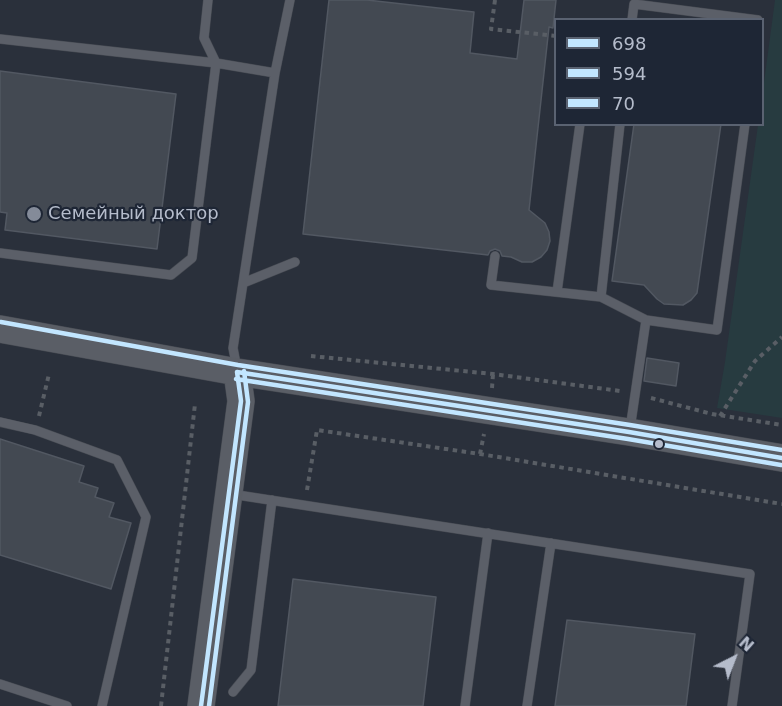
<!DOCTYPE html>
<html>
<head>
<meta charset="utf-8">
<style>
	body { margin:0 }
	#map { position:relative; width:782px; height:706px; overflow:hidden; background:#2a303b; font-family:"DejaVu Sans",sans-serif }
	canvas { display:block }
	.legend { position:absolute; left:554px; top:18px; width:210px; height:108px; box-sizing:border-box; background:#1e2635; border:2px solid #5a6271; margin:0; padding:8px 10px; list-style:none; font-size:18px; color:#b5bccb }
	.legend li { display:flex; align-items:center; gap:12px; height:30px }
	.legend b { width:30px; border:2px solid #5a6271 }
	.north { position:absolute; left:704px; top:628px; width:60px; height:60px; -webkit-text-stroke:4px #1e2635; paint-order:stroke; rotate:42deg; font-size:16px; font-weight:700; line-height:24px; text-align:center; color:#b5bccb }
	.north::after { content:''; display:block; margin:auto; width:21px; height:27px; background:#b5bccb; clip-path:polygon(50% 0,100% 100%,50% 72%,0 100%) }
</style>
</head>
<body>
<div id="map">
<canvas width="782" height="706"></canvas>
<ul class="legend">
<li><b style="height:8px;background:#c2e6ff"></b>698</li>
<li><b style="height:8px;background:#c2e6ff"></b>594</li>
<li><b style="height:8px;background:#c2e6ff"></b>70</li>
</ul>
<div class="north">N</div>
</div>
<script>
const ctx = document.querySelector('canvas').getContext('2d');
ctx.lineJoin = 'round';
function fill(path, color) { ctx.fillStyle = color; ctx.fill(path, 'evenodd'); }
const toPath = rows => new Path2D(rows.map(r => 'M' + r).join(''));
function stroke(path, color, width, dash) { ctx.strokeStyle = color; ctx.lineWidth = width; ctx.lineCap = dash ? 'butt' : 'round'; ctx.setLineDash(dash || []); ctx.stroke(path); }
function label(font, color, halo, rows, align = 'center') {
  ctx.font = font + ' "DejaVu Sans",sans-serif'; ctx.lineWidth = 4.5; ctx.setLineDash([]); ctx.textBaseline = 'middle'; ctx.strokeStyle = halo; ctx.fillStyle = color; for (const [text, x, y, turn = 0] of rows) {
    ctx.save(); ctx.translate(x, y); ctx.rotate((+turn || 0) * Math.PI / 180); ctx.textAlign = isNaN(turn) ? turn : align; if (halo) ctx.strokeText(text, 0, 0); ctx.fillText(text, 0, 0); ctx.restore();
  }
}
const green = toPath([
	[775,0,782,0,782,418,717,408,725,362,758,125,762,124,763,90]
]);
const building = toPath([
	[329,0,367,0,474,12,470,53,517,59,524,0,556,0,553,28,549,27,529,210,545,223,549,232,550,241,547,250,541,257,532,262,522,262,511,257,502,256,500,251,495,249,490,251,488,255,303,234,329,0],
	[0,71,176,94,157,249,5,230,7,213,0,212,0,71],
	[634,124,721,124,697,293,691,300,683,305,664,304,657,299,644,285,612,281,634,124],
	[647,358,679,363,676,386,644,381,647,358],
	[0,439,84,466,79,482,98,488,95,497,114,503,109,517,131,523,111,589,0,555,0,439],
	[293,579,436,597,423,706,278,706,293,579],
	[567,620,695,634,686,706,555,706,567,620]
]);
const path = toPath([
	[495,0,491,29,556,36],
	[311,356,493,374,620,391],
	[492,388,493,374],
	[651,398,712,414,782,425],
	[39,416,49,374],
	[720,416,755,361,782,337],
	[480,454,484,434],
	[307,490,317,430,480,454,782,504],
	[161,706,195,404]
]);
const lane = toPath([
	[632,20,634,4,758,20],
	[0,39,216,63,275,73],
	[620,124,601,297,646,320,717,330,745,124],
	[0,253,171,275,192,258,216,63,204,38,208,0],
	[495,256,491,285,601,297],
	[243,283,295,262],
	[557,292,580,124],
	[237,369,233,348,243,283,275,73,290,0],
	[0,422,35,430,117,460,146,517,102,706],
	[630,429,646,320],
	[231,494,750,574,732,706],
	[0,684,67,706],
	[233,692,251,670,272,500],
	[465,706,488,533],
	[527,706,551,543]
]);
const secondary = toPath([
	[0,329,237,372,629,432,782,458],
	[201,706,241,401,237,372]
]);
const bus1 = toPath([
	[237,372,629,432,782,458],
	[201,706,241,401,237,372]
]);
const bus2 = toPath([
	[236,379,628,439,781,465],
	[209,706,248,402,244,371]
]);
const bus3 = toPath([
	[1,322,238,365,630,425,782,450]
]);
const markers = [
	[34,214,8,"#848b99"],
	[659,444,5,"#b5bccb"]
];
const poiNames = [
	["Семейный доктор",48,214]
];
fill(green, '#273b40');
fill(building, '#434952');
stroke(building, '#525862', 1.5);
stroke(lane, '#474b53', 10);
stroke(secondary, '#474b53', 28);
stroke(path, '#595e65', 4, [4.5, 4.5]);
stroke(lane, '#5b5f68', 9);
stroke(secondary, '#5a5e66', 27);
stroke(bus1, '#c2e6ff', 4.5);
stroke(bus2, '#c2e6ff', 4.5);
stroke(bus3, '#c2e6ff', 4.5);
for (const [x, y, r, color] of markers) { const dot = new Path2D(); dot.arc(x, y, r, 0, 2 * Math.PI); ctx.fillStyle = color; ctx.fill(dot); stroke(dot, '#1e2635', 2); }
label('18px', '#b5bccb', '#1e2635', poiNames, 'left');
</script>
</body>
</html>
